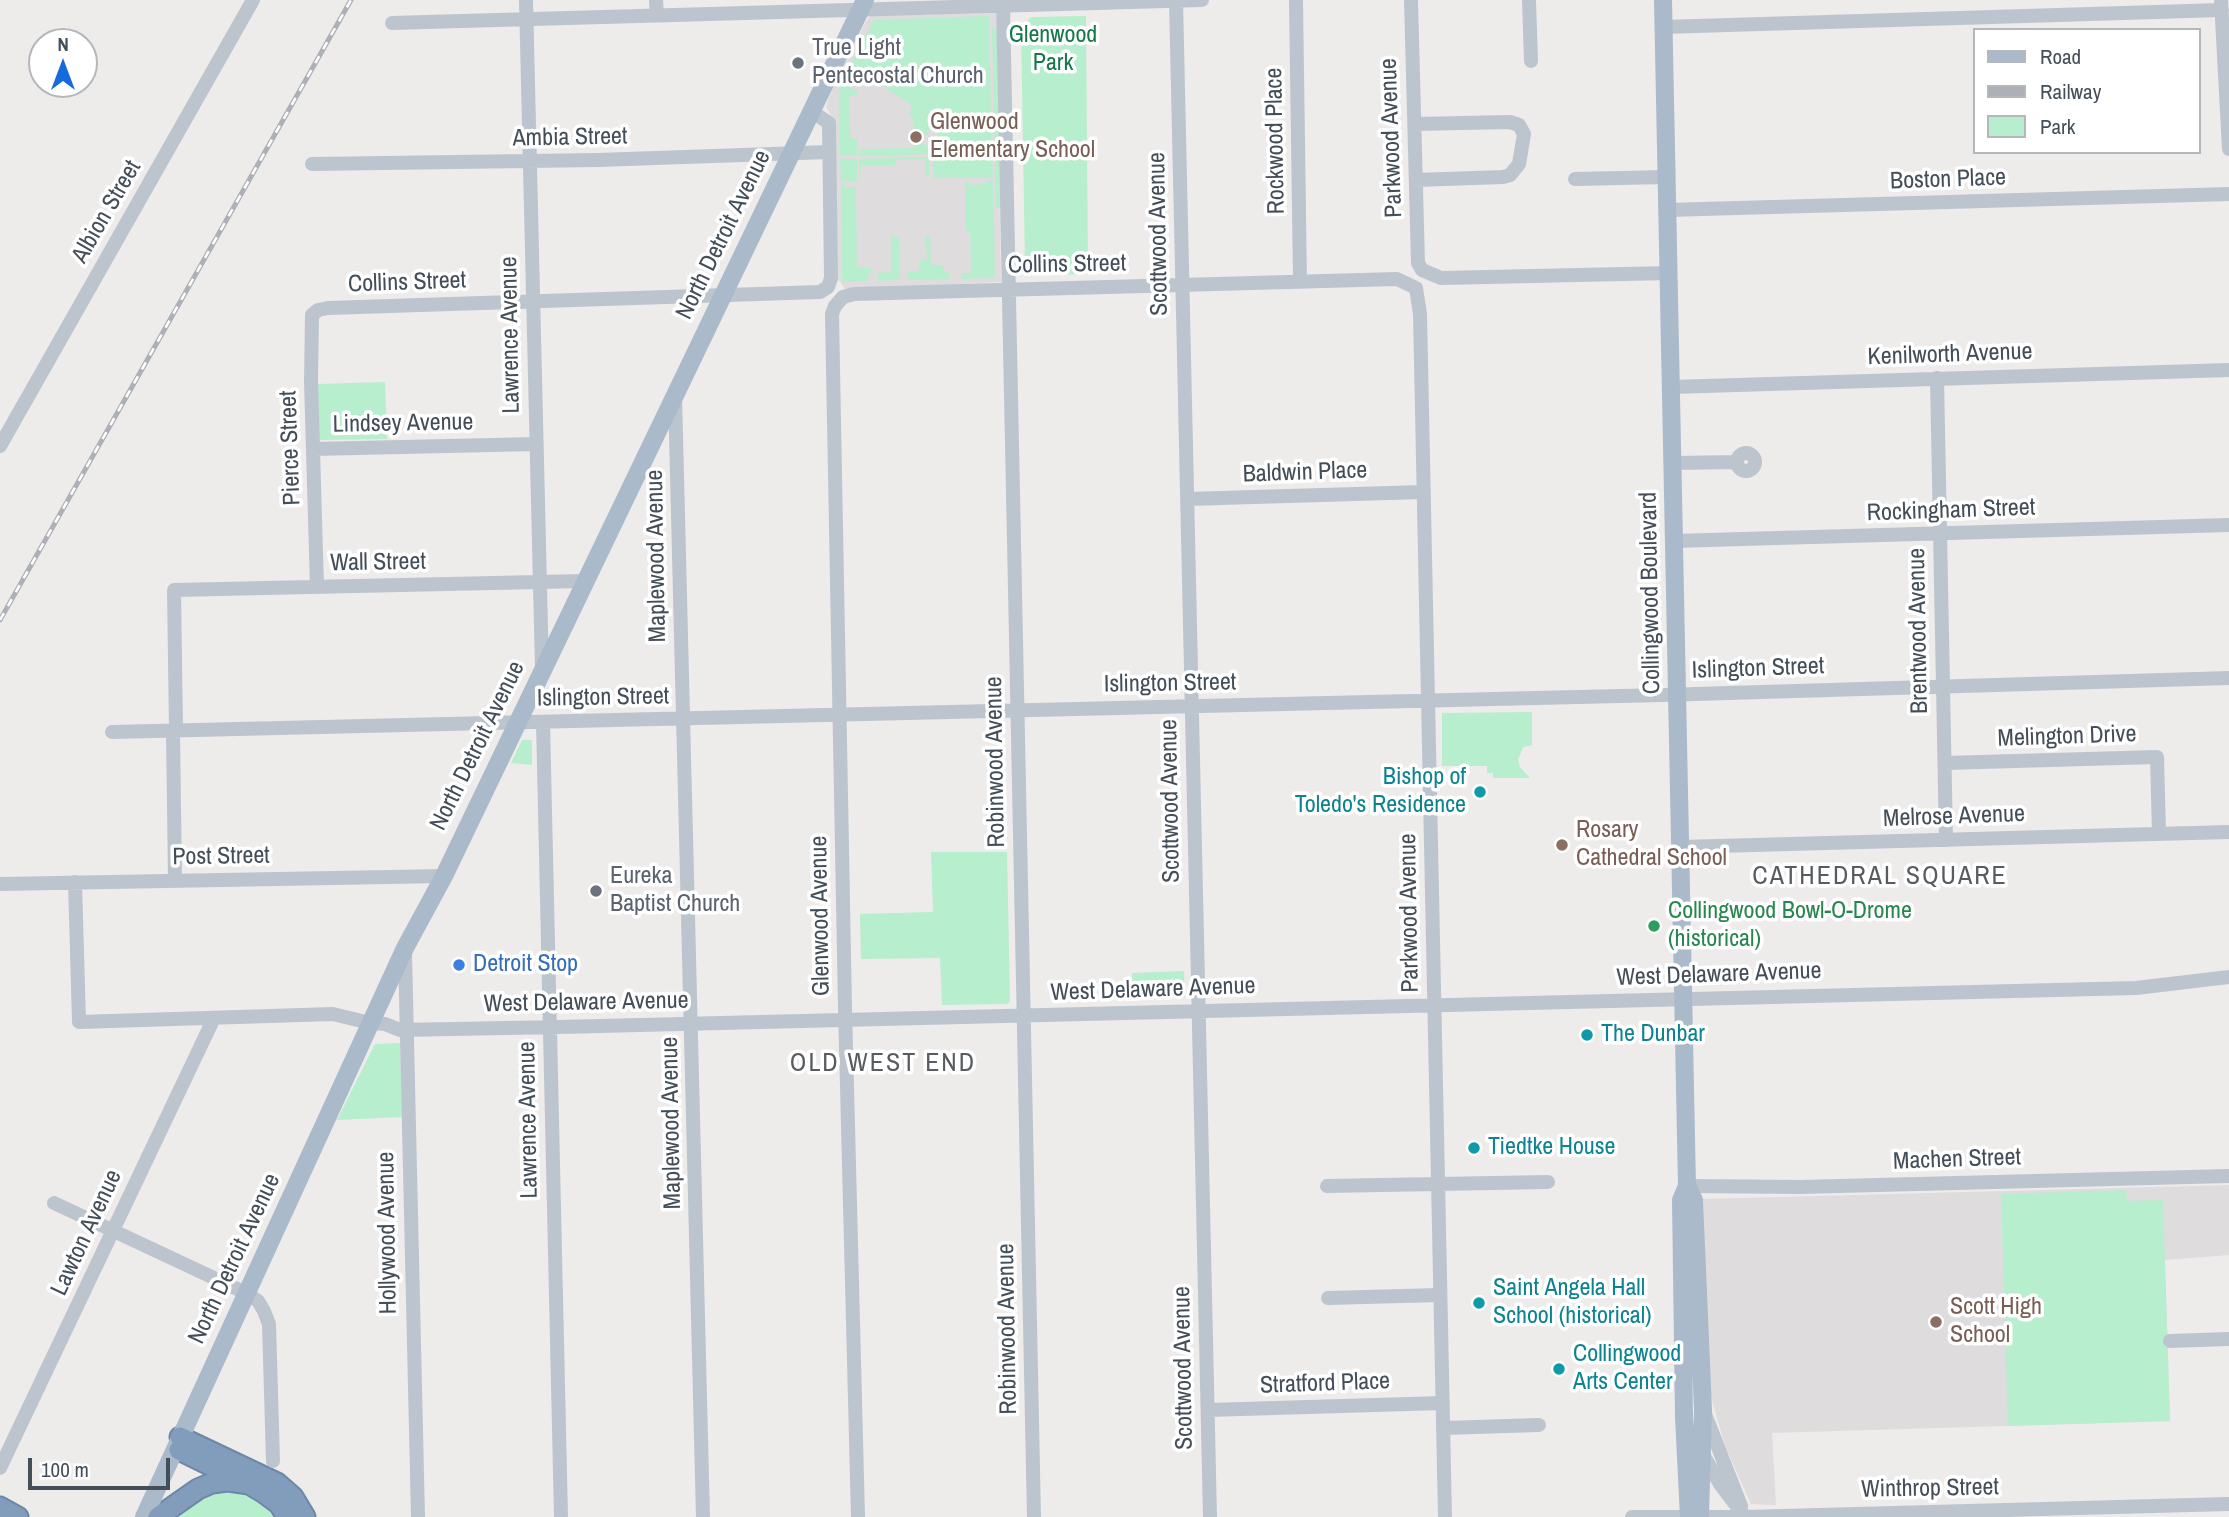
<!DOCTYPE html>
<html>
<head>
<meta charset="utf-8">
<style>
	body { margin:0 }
	#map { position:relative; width:2229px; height:1517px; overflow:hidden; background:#eeebeb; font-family:"Archivo Narrow",sans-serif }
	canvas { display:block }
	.legend { position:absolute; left:1973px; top:28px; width:228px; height:126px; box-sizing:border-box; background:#fff; border:2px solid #b4b8bc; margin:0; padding:9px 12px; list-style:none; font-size:21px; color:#444e58 }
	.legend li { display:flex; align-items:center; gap:14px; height:35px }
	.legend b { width:35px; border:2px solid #b4b8bc }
	.north { position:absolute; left:28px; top:28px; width:70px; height:70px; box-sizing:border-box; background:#fff; border:2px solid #b4b8bc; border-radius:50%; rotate:0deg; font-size:19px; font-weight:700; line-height:28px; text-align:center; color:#444e58 }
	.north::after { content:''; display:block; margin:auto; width:24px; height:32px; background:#176adb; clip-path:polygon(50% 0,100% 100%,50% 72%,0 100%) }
	.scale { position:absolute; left:28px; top:1458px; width:142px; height:32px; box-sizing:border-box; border:4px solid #444e58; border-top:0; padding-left:9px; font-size:21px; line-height:24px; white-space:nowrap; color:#444e58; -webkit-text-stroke:5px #fff; paint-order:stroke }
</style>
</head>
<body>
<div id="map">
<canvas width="2229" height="1517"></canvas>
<ul class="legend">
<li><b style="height:9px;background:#aabacb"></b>Road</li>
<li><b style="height:9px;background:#adb0b6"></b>Railway</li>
<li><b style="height:19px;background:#b7eecd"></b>Park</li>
</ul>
<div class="north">N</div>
<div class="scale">100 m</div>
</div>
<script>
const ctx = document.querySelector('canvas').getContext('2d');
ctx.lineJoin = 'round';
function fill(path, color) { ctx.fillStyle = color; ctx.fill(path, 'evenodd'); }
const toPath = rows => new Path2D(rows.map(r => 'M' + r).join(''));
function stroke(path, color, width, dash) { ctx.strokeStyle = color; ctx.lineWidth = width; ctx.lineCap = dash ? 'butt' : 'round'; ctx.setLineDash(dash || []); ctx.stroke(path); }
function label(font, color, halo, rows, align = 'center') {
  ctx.font = font + ' "Archivo Narrow",sans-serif'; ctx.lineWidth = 7; ctx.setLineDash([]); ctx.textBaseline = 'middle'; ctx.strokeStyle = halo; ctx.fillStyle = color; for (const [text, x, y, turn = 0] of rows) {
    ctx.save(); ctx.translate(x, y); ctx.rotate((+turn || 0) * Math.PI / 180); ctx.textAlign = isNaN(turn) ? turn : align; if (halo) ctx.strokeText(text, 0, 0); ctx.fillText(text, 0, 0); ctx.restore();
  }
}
const education = toPath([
	[996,13,1001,282,845,290,840,281,837,280,832,117,826,107,833,86,865,23,870,16],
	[2229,1185,2229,1255,2165,1260,2170,1421,1772,1433,1776,1505,1751,1504,1725,1446,1708,1386,1703,1199]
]);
const green = toPath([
	[989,16,991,112,983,114,970,112,971,117,991,117,992,153,974,153,972,150,971,153,932,154,932,151,937,150,937,131,929,131,921,139,915,139,914,123,909,113,913,106,865,74,860,79,847,72,874,20],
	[1086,16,1088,274,1037,275,1025,265,1021,27,1031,17],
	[992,28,997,28,1000,208,996,208],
	[842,82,858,92,858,95,849,96,850,138,857,139,857,156,840,156,839,88],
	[915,142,921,142,929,148,929,154,859,156,859,149,915,148],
	[992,156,993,178,933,178,933,157],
	[929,157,929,176,926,176,925,159,896,160,895,165,861,165,860,180,859,159],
	[840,159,857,159,857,181,841,181],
	[986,181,993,181,995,278,962,279,962,273,971,273,970,231,966,231,965,182,969,182,969,185,986,184],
	[844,184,845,187,856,187,857,268,871,268,871,274,868,274,868,281,842,282,841,185],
	[891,235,899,237,900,280,878,281,878,273,891,272],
	[925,235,930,235,931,265,944,265,944,271,949,271,949,279,908,280,907,271,919,271,920,260,927,259],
	[385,382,387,439,319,440,317,384],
	[1532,712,1532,745,1523,747,1518,760,1520,767,1530,778,1493,778,1493,773,1487,773,1487,766,1442,766,1442,713],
	[522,740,532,740,532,765,511,763],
	[931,852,1007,852,1010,1001,1008,1004,942,1005,940,958,861,959,860,914,933,912],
	[1184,971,1185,998,1133,1000,1132,973],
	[400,1043,402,1117,337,1120,375,1044],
	[2126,1190,2127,1201,2163,1200,2170,1421,2008,1426,2001,1194],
	[241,1488,282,1517,172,1517,206,1491]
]);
const minor = toPath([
	[526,0,542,669],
	[656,0,657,15],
	[1176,0,1210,1517],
	[1296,0,1300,282],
	[1411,0,1418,263,1422,270,1441,278,1670,273],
	[1529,0,1531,61],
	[2221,0,2229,149],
	[1003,5,1034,1517],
	[392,23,1202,0],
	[1663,27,2222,10],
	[1415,124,1510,122,1519,125,1524,134,1519,164,1510,175,1503,177,1416,180],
	[312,164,598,160,829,152],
	[1575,179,1667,177],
	[1668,210,2229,194],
	[1937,378,1946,840],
	[1672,387,2229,370],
	[675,395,703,1517],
	[0,446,253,0],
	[313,449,536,444],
	'1737 462a9 9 0 1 1 18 0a9 9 0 1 1-18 0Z',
	[1673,463,1737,462],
	[1187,499,1423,492],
	[1674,541,2229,525],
	[317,587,311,381,312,315,318,310,328,308,820,292,828,287,831,278,829,123,811,111],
	[543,722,561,1517],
	[176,730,174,590,584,581],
	[173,731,175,880],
	[112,732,1662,695,2229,678],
	[1945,763,2157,757,2159,834],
	[1680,847,2229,832],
	[75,882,79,1022,333,1014,370,1023,385,1024,400,1030,559,1027,2136,988,2229,977],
	[0,884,444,876],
	[405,953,418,1517],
	[1327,1186,1548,1182],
	[1687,1186,1800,1187,2229,1176],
	[54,1203,246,1293,258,1301,264,1311,269,1324,273,1461],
	[1328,1298,1440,1295],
	[2170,1341,2229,1339],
	[1208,1410,1442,1403],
	[1705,1414,1741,1506],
	[1443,1428,1539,1425],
	[1701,1451,1720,1484,1745,1517],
	[0,1468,214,1018],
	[858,1517,845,1008,832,314,835,306,843,297,854,294,1397,279,1416,288,1420,314,1445,1517],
	[1632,1517,1745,1517,2229,1504]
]);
const major = toPath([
	[1663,0,1687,1186,1681,1200,1684,1417,1689,1517],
	[1687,1186,1694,1200,1703,1410,1700,1517],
	[144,1517,405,948,444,876,865,0]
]);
const highway = toPath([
	[180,1437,277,1483,293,1497,305,1517],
	[179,1450,240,1480],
	[0,1507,18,1517],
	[158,1517,198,1489,212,1483,228,1481,249,1484,264,1493,279,1504,287,1517]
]);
const rail = toPath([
	[0,620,351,0]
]);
const markers = [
	[798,63,7,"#6b7280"],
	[916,137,7,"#8d6e63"],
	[1480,792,7,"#0f9aa8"],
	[1562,845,7,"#8d6e63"],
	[596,891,7,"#6b7280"],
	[1654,926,7,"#2e9e5b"],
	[459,965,7,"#3f7fe0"],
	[1587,1035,7,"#0f9aa8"],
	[1474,1148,7,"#0f9aa8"],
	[1479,1303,7,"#0f9aa8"],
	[1936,1322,7,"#8d6e63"],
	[1559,1369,7,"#0f9aa8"]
];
const parkNames = [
	["Glenwood",1053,36],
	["Park",1053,64]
];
const worshipNames = [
	["True Light",812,49],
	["Pentecostal Church",812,77],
	["Eureka",610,877],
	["Baptist Church",610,905]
];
const educationNames = [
	["Glenwood",930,123],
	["Elementary School",930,151],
	["Rosary",1576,831],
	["Cathedral School",1576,859],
	["Scott High",1950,1308],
	["School",1950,1336]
];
const streetNames = [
	["Ambia Street",570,138,-1],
	["Parkwood Avenue",1392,138,-92],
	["Rockwood Place",1276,141,-91],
	["Boston Place",1948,180,-2],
	["Albion Street",107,212,-60],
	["Scottwood Avenue",1159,234,-91],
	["North Detroit Avenue",724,235,-64],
	["Collins Street",1067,265,-1],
	["Collins Street",407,283,-2],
	["Lawrence Avenue",511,335,-91],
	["Kenilworth Avenue",1950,355,-2],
	["Lindsey Avenue",403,424,-1],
	["Pierce Street",291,448,-92],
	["Baldwin Place",1305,473,-2],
	["Rockingham Street",1951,511,-2],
	["Maplewood Avenue",657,556,-91],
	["Wall Street",378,563,-1],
	["Collingwood Boulevard",1651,593,-91],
	["Brentwood Avenue",1919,631,-91],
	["Islington Street",1758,669,-2],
	["Islington Street",1170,684,-1],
	["Islington Street",603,698,-1],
	["Melington Drive",2067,737,-2],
	["North Detroit Avenue",478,746,-64],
	["Robinwood Avenue",996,762,-91],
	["Scottwood Avenue",1171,801,-91],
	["Melrose Avenue",1954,817,-2],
	["Post Street",221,857,-1],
	["Parkwood Avenue",1410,913,-91],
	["Glenwood Avenue",821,916,-91],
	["West Delaware Avenue",1719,975,-2],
	["West Delaware Avenue",1153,990,-2],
	["West Delaware Avenue",586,1003,-1],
	["Lawrence Avenue",529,1120,-91],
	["Maplewood Avenue",672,1123,-91],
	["Machen Street",1957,1160,-2],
	["Lawton Avenue",87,1233,-65],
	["Hollywood Avenue",388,1233,-91],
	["North Detroit Avenue",235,1259,-65],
	["Robinwood Avenue",1008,1329,-91],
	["Scottwood Avenue",1184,1368,-91],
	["Stratford Place",1325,1384,-2],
	["Winthrop Street",1930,1489,-1]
];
const cultureNames = [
	["Bishop of",1466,778,"right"],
	["Toledo's Residence",1466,806,"right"],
	["The Dunbar",1601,1035],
	["Tiedtke House",1488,1148],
	["Saint Angela Hall",1493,1289],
	["School (historical)",1493,1317],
	["Collingwood",1573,1355],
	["Arts Center",1573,1383]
];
const leisureNames = [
	["Collingwood Bowl-O-Drome",1668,912],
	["(historical)",1668,940]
];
const shopNames = [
	["Detroit Stop",473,965]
];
const neighbourhoodNames = [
	["CATHEDRAL SQUARE",1880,877],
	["OLD WEST END",883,1064]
];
fill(education, '#dfdcdd');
fill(green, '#b7eecd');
stroke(highway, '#6d88a7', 23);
stroke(minor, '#bcc5ce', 14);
stroke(major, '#aabacb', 18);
stroke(highway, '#819dbb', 19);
stroke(rail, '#adb0b6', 5);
stroke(rail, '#fff', 2.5, [8]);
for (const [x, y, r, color] of markers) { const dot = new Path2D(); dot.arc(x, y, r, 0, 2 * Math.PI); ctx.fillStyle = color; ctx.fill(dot); stroke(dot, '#fff', 2.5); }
label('24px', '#157849', '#fff', parkNames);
label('24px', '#5b616d', '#fff', worshipNames, 'left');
label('24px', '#785e54', '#fff', educationNames, 'left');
label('24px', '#444e58', '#fff', streetNames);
label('24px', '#0d838f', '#fff', cultureNames, 'left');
label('24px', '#27864d', '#fff', leisureNames, 'left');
label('24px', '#366cbe', '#fff', shopNames, 'left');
ctx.letterSpacing = '2px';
label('26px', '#585b60', '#fff', neighbourhoodNames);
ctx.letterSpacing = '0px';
</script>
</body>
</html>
